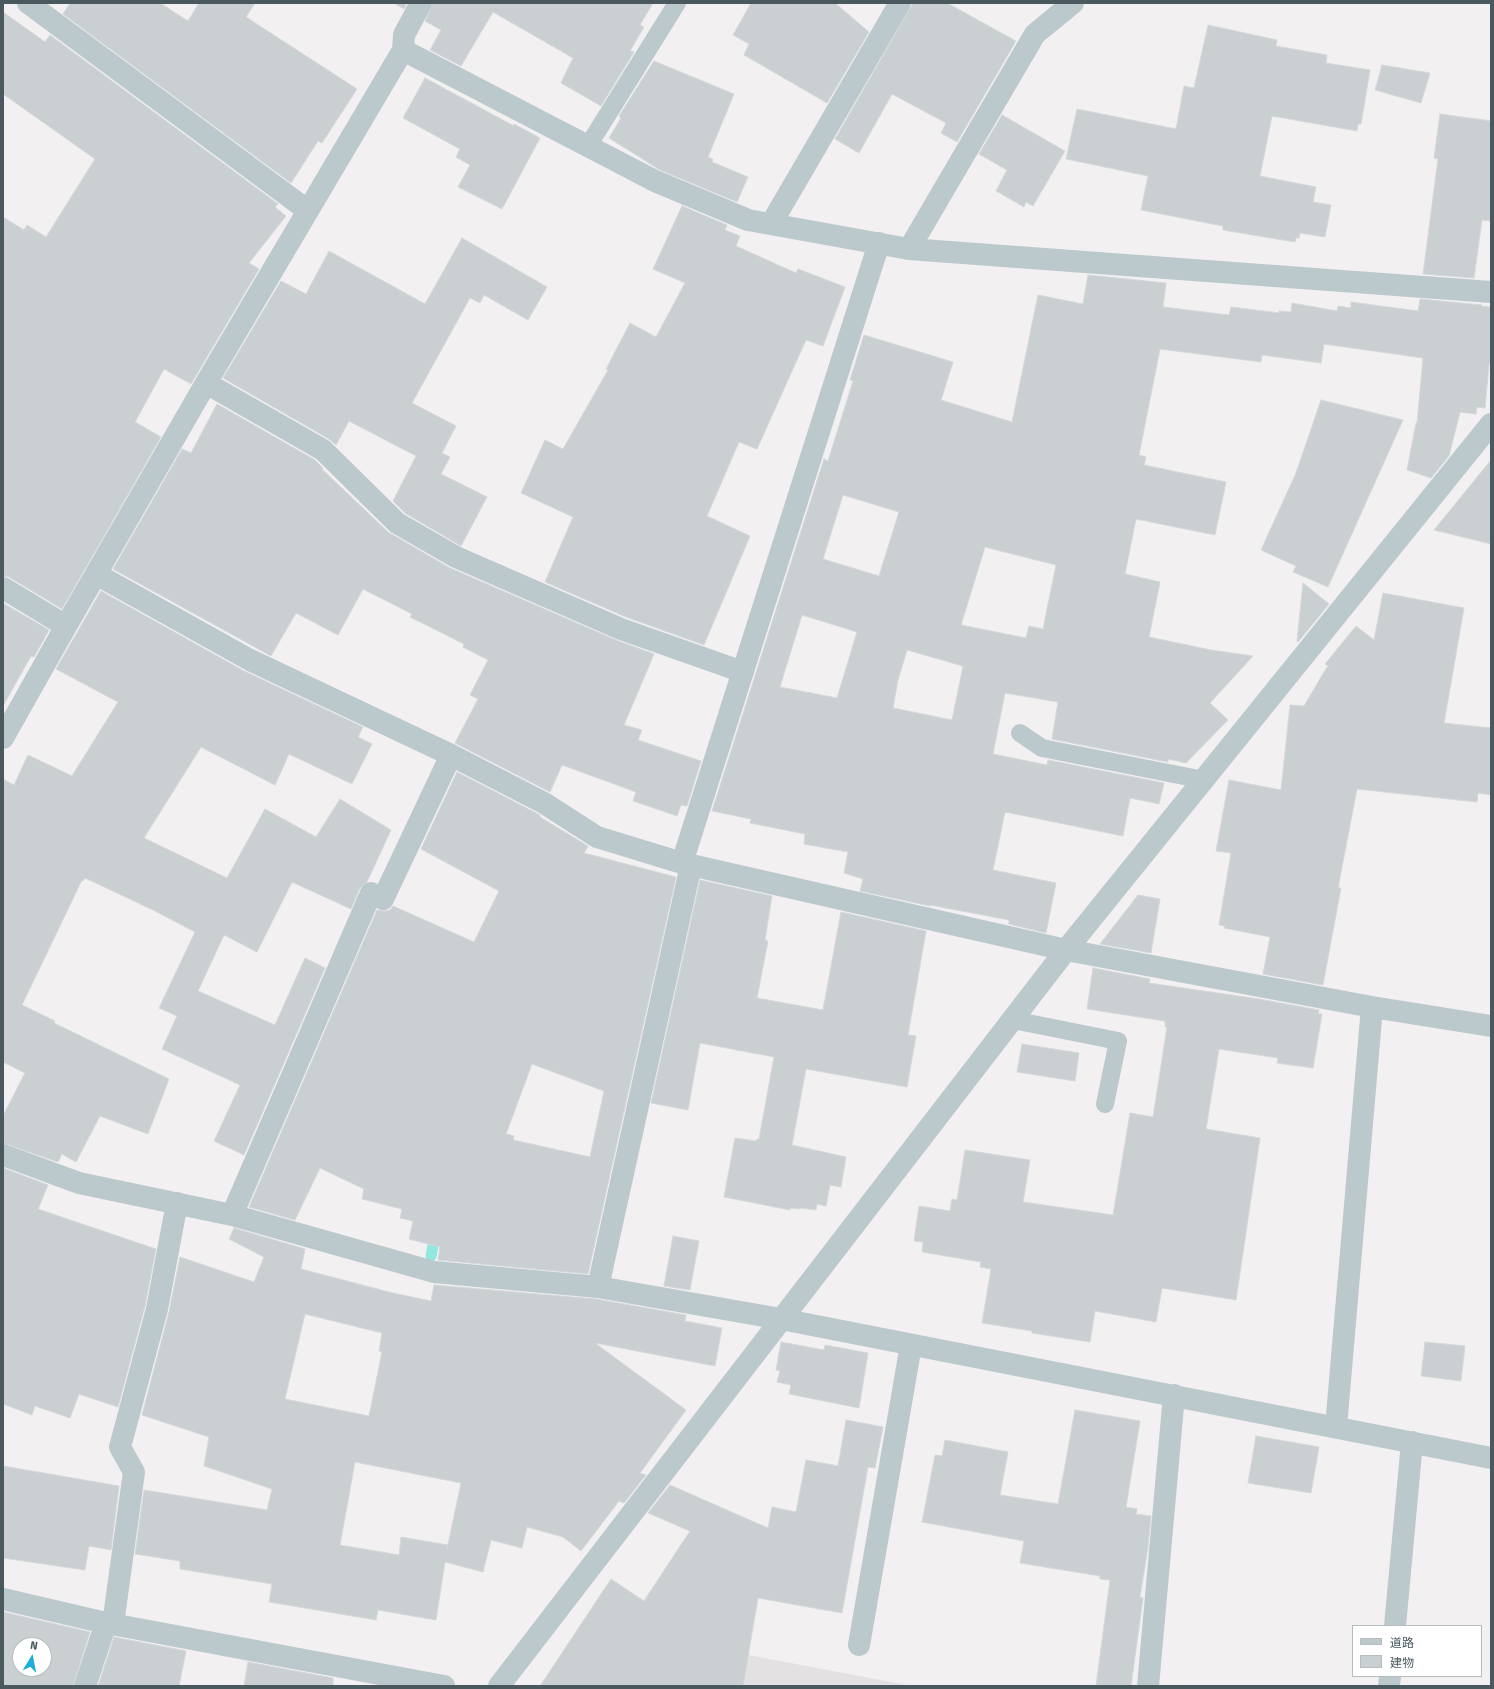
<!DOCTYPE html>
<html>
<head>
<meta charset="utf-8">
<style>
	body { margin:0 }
	#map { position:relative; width:1494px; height:1689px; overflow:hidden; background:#f2f0f1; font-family:"Fira Sans","Noto Sans JP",sans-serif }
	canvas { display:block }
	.frame { position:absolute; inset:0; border:4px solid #49595d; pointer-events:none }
	.legend { position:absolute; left:1352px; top:1625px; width:130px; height:52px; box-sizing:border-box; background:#fff; border:1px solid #b6bdbe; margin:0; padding:5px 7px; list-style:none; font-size:12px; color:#49595d }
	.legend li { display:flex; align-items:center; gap:8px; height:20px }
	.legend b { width:20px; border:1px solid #b6bdbe }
	.north { position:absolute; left:12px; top:1637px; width:40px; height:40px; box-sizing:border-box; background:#fff; border:1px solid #b6bdbe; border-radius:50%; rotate:10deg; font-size:11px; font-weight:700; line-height:16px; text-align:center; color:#49595d }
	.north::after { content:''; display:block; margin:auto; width:14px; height:18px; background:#21addb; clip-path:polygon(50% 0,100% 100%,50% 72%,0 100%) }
</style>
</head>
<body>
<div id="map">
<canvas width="1494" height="1689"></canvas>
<div class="frame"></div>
<ul class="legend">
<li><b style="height:5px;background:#bcc9cc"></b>道路</li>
<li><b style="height:11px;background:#cacfd2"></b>建物</li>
</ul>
<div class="north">N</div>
</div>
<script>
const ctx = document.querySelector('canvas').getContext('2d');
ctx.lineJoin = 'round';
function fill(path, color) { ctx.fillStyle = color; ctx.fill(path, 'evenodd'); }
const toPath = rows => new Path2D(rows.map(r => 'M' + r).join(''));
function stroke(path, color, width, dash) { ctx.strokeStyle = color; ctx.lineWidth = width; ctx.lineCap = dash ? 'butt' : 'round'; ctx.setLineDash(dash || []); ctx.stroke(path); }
const education = toPath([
	[685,1643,912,1686,668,1686]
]);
const stream = toPath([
	[431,1256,436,1232]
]);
const building = toPath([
	[70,3,160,3,188,21,199,3,255,3,246,17,357,89,322,143,318,141,291,183,63,14,70,3],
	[394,3,407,3,404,9,394,3],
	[433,3,653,3,640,25,644,27,630,51,634,52,601,106,561,83,573,58,493,12,461,66,430,50,441,30,425,21,433,3],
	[751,3,835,3,869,32,827,103,744,55,749,44,733,35,751,3],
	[913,3,947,3,1016,41,957,142,941,133,946,123,892,94,859,153,835,139,913,3],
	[3,12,45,42,50,35,278,204,275,207,286,216,249,263,259,269,191,384,164,369,135,422,161,437,62,609,9,577,3,576,3,217,24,230,27,225,46,237,95,159,3,94,3,12],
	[1208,25,1277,40,1276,46,1327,55,1326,63,1370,70,1361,124,1358,124,1357,131,1272,116,1260,176,1316,187,1313,202,1331,205,1325,237,1300,233,1299,238,1296,238,1295,242,1223,230,1223,226,1141,210,1148,176,1066,159,1077,109,1176,129,1184,86,1194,88,1208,25],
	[654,61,734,94,708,157,713,159,712,162,748,177,737,202,660,170,609,138,621,118,619,116,654,61],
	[1382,65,1430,73,1421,103,1375,90,1382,65],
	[425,78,514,126,514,124,540,138,502,209,458,187,470,165,456,157,460,149,403,118,425,78],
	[1440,114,1491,121,1491,221,1482,220,1474,278,1423,274,1438,159,1434,158,1440,114],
	[1002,115,1065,151,1033,206,1026,202,1024,207,996,191,1007,170,979,154,1002,115],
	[682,206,727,225,725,230,740,236,736,246,796,273,798,269,845,287,823,346,806,340,757,449,739,442,707,516,750,536,704,645,626,617,545,582,573,517,521,493,545,440,563,449,608,370,606,369,630,323,656,337,685,283,653,269,682,206],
	[462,238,547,287,528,320,484,295,480,303,470,298,412,403,456,426,442,453,450,457,441,474,487,497,461,546,405,513,393,501,416,456,349,421,336,445,329,439,223,378,281,281,306,294,329,251,425,304,462,238],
	[1088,275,1166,283,1163,307,1229,315,1231,307,1279,313,1279,311,1291,312,1292,303,1337,311,1338,306,1351,308,1351,302,1418,311,1420,299,1482,305,1481,306,1491,307,1491,364,1489,364,1485,408,1477,407,1476,414,1460,412,1449,456,1431,478,1407,470,1416,423,1417,423,1423,358,1324,344,1321,363,1262,355,1261,362,1160,349,1139,455,1146,457,1144,465,1226,482,1215,535,1136,519,1125,574,1160,582,1149,637,1211,650,1253,656,1210,703,1228,720,1186,763,1168,759,1168,762,1052,739,1058,702,1005,693,993,754,1047,765,1048,760,1164,783,1159,804,1130,798,1123,836,1005,812,993,870,1056,883,1046,933,1009,924,1009,920,930,905,930,906,860,891,863,879,844,873,848,852,804,844,805,834,750,823,751,819,712,811,824,459,828,461,853,381,850,380,864,335,953,362,941,400,1012,422,1038,295,1083,304,1088,275],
	[843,495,899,512,879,576,823,559,843,495],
	[985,547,1056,565,1043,629,1029,626,1026,638,961,625,985,547],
	[802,615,857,632,837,698,780,687,802,615],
	[907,650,963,666,952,720,893,708,898,680,907,650],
	[1321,400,1403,420,1328,587,1293,572,1296,566,1261,550,1296,473,1321,400],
	[217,404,315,460,323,468,322,469,388,532,450,568,616,640,654,654,624,725,642,730,638,740,701,761,687,806,681,805,677,816,633,801,636,792,562,765,550,792,455,743,478,699,470,695,488,660,463,647,464,644,410,617,412,614,363,589,338,635,296,613,271,656,113,569,182,449,191,453,217,404],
	[1491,460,1491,544,1434,530,1491,460],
	[1303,583,1329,604,1298,642,1297,641,1303,583],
	[101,591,244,671,363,727,358,737,372,744,352,784,289,754,275,785,201,747,144,838,227,878,265,809,316,837,340,799,391,830,367,882,360,888,351,909,292,882,257,952,224,935,198,991,275,1025,305,958,325,968,244,1155,214,1141,240,1085,162,1049,177,1016,159,1008,195,932,153,910,85,878,83,881,82,880,22,1005,55,1021,54,1023,169,1079,148,1134,100,1116,76,1162,62,1154,58,1162,3,1143,3,1116,25,1073,3,1062,3,779,14,785,28,755,72,776,118,702,56,669,101,591],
	[1383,593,1464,608,1444,723,1491,728,1491,795,1478,793,1477,802,1357,789,1338,888,1341,888,1323,985,1263,974,1270,937,1224,928,1225,926,1219,925,1231,853,1216,851,1229,780,1281,790,1290,705,1304,706,1327,667,1329,667,1325,664,1356,626,1374,640,1383,593],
	[3,603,49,630,34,657,31,656,3,706,3,603],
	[457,772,538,814,540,815,540,817,588,846,584,853,676,877,588,1274,438,1260,440,1247,409,1239,413,1221,400,1218,402,1209,362,1199,364,1189,320,1168,295,1220,249,1207,377,910,384,911,390,910,393,906,474,942,499,891,421,849,457,772],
	[532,1064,604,1091,590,1157,513,1140,514,1136,506,1134,532,1064],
	[700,880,772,896,765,940,768,941,757,998,823,1010,841,912,926,931,908,1035,916,1036,907,1087,806,1069,792,1145,846,1157,841,1187,830,1185,826,1206,817,1204,816,1210,800,1208,800,1209,790,1208,790,1210,724,1197,735,1138,756,1141,757,1139,759,1139,774,1057,700,1043,688,1110,651,1103,700,880],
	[1138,895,1160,899,1151,953,1100,944,1138,895],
	[1093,968,1150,979,1149,983,1259,999,1319,1010,1318,1014,1322,1014,1313,1068,1277,1063,1278,1058,1219,1049,1206,1129,1260,1138,1236,1300,1162,1288,1156,1322,1095,1311,1090,1342,1032,1333,1032,1331,982,1323,991,1269,980,1267,981,1262,922,1252,923,1242,914,1241,919,1206,950,1211,952,1199,957,1200,965,1150,1030,1160,1023,1202,1113,1215,1130,1113,1153,1117,1167,1027,1165,1027,1165,1021,1087,1009,1093,968],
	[1022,1044,1079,1053,1075,1081,1017,1072,1022,1044],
	[3,1168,48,1185,38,1209,156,1249,145,1306,118,1407,79,1394,70,1418,35,1406,32,1415,3,1404,3,1168],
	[234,1228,305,1249,301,1269,393,1293,431,1301,434,1285,596,1299,686,1315,685,1321,722,1328,715,1366,595,1343,686,1410,640,1473,646,1475,624,1503,619,1501,581,1551,563,1537,527,1527,522,1548,491,1540,483,1572,445,1562,436,1620,378,1610,376,1620,269,1602,272,1584,180,1569,180,1561,135,1554,144,1490,267,1510,272,1489,204,1466,209,1437,142,1415,169,1312,180,1257,254,1282,264,1257,229,1239,234,1228],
	[305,1314,382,1333,379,1351,382,1352,369,1416,285,1399,305,1314],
	[355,1462,461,1483,447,1549,448,1545,401,1537,399,1555,340,1545,355,1462],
	[673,1236,699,1241,690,1290,664,1286,673,1236],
	[781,1342,824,1350,825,1345,868,1353,859,1408,789,1394,791,1385,777,1382,780,1371,776,1370,781,1342],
	[1425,1342,1465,1346,1461,1381,1421,1376,1425,1342],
	[1075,1410,1140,1421,1126,1507,1137,1509,1136,1514,1151,1516,1148,1547,1140,1597,1143,1598,1131,1686,1096,1686,1110,1580,1100,1579,1100,1576,1020,1563,1024,1541,922,1522,935,1455,942,1456,945,1440,1008,1452,1000,1495,1058,1504,1075,1410],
	[846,1420,883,1427,875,1468,868,1467,842,1613,758,1598,743,1686,540,1686,611,1579,644,1601,690,1531,648,1513,670,1485,768,1528,772,1507,796,1512,806,1460,838,1466,846,1420],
	[1256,1436,1319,1447,1311,1493,1248,1483,1256,1436],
	[3,1466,119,1486,111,1550,89,1546,85,1570,3,1558,3,1466],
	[3,1612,90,1632,73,1686,3,1686,3,1612],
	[20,1645,44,1645,44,1669,20,1669,20,1645],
	[114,1637,186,1651,179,1686,98,1686,114,1637],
	[248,1662,333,1678,333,1686,244,1686,248,1662]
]);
const service = toPath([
	[588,146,677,3],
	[1020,733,1042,748,1204,780],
	[1013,1020,1118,1041,1105,1104]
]);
const minor = toPath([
	[28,3,307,210],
	[403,50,655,181,748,220,909,249,1491,292],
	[771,224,900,3],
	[909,249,1035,34,1073,3],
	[206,383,323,450,397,523,456,557,621,629,743,672],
	[96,574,250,660,451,755,544,803,597,837,682,863,1066,950,1372,1007,1491,1026],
	[3,588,66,626],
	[3,738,66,626,206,383,403,50,404,35,421,3],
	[682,863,879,243],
	[3,1155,79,1183,232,1215,434,1272,598,1287,781,1319,1491,1458],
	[232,1215,371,893,383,899,451,755],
	[598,1287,691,865],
	[1336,1427,1372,1007],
	[3,1599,106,1623,444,1686],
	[113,1624,134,1472,120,1447,157,1309,177,1203],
	[1395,1626,1412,1442],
	[859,1645,911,1345],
	[85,1686,106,1623],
	[499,1686,1066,950,1491,424],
	[1148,1686,1174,1395],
	[1389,1686,1390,1676]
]);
fill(education, '#e3e1e2');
stroke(stream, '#90e8df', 11);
fill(building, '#cacfd2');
stroke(building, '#d4d8db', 1);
stroke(service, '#bcc9cc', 18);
stroke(minor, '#bcc9cc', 22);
</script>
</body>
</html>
